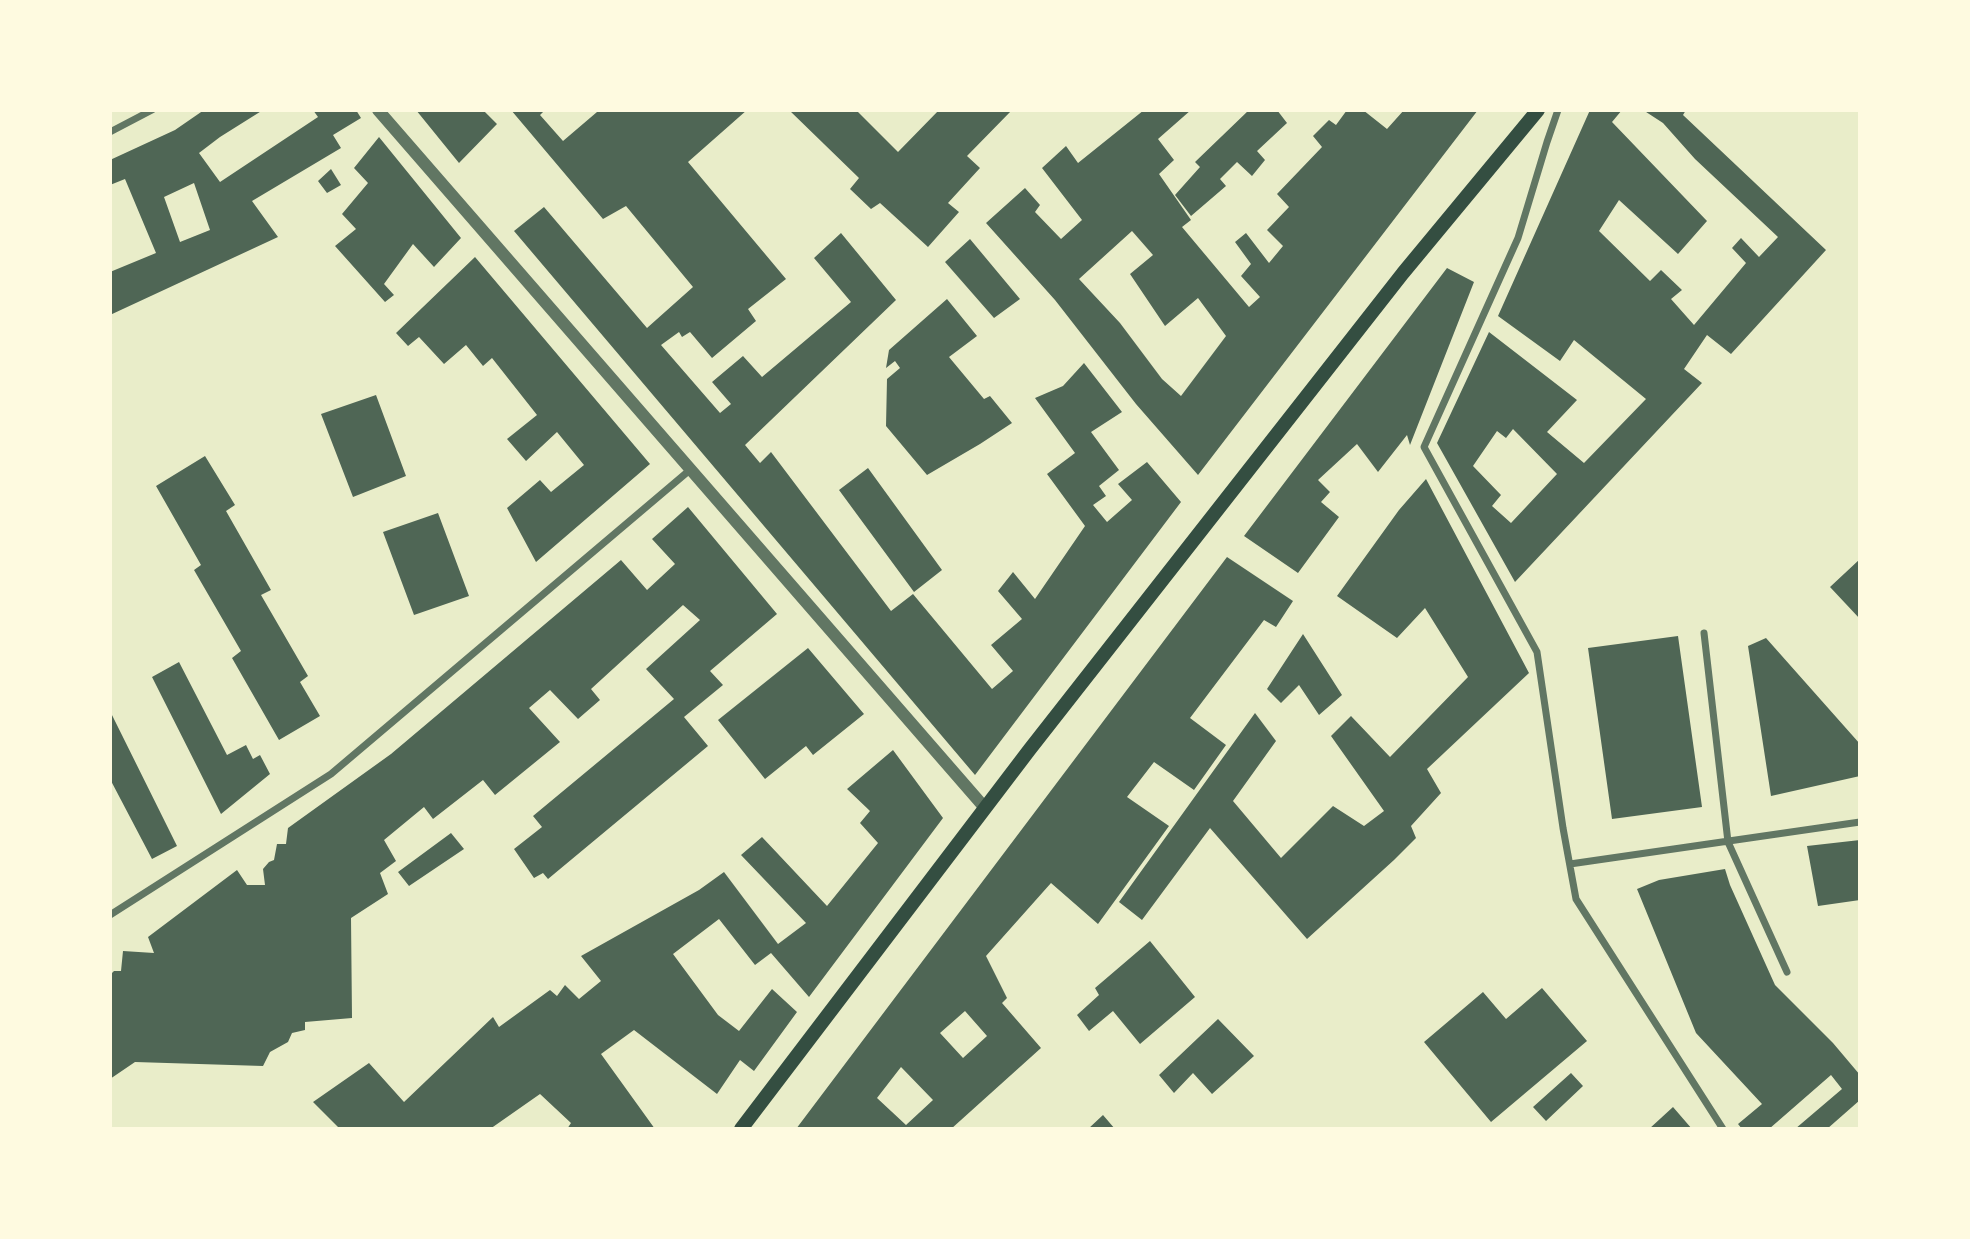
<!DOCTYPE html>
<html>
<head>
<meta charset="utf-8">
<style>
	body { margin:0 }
	#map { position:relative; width:1970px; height:1239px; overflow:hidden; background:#e9edc9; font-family:Roboto,sans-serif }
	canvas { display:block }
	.frame { position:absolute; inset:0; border:112px solid #fefae0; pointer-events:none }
</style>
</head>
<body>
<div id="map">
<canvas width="1970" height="1239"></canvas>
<div class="frame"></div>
</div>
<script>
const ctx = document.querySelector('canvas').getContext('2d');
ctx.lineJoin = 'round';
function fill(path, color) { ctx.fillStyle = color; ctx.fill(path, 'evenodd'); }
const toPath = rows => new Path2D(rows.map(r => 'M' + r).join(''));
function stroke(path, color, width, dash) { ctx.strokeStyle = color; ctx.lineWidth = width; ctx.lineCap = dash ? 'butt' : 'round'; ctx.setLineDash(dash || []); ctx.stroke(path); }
const building = toPath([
	[204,110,263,110,220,137,199,153,220,182,318,117,313,110,356,110,361,118,333,135,341,148,252,201,278,237,110,315,110,272,156,253,125,179,110,185,110,160,175,130],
	[194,183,210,230,180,242,164,197],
	[416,110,483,110,497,124,459,163],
	[511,110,545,110,540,115,563,141,597,112,597,110,747,110,688,162,786,279,748,309,756,321,712,358,690,332,682,337,679,332,661,345,720,413,731,404,712,382,743,356,762,377,851,302,814,258,841,233,896,300,745,445,760,463,771,452,891,611,913,594,992,689,1013,671,991,645,1022,619,998,591,1013,572,1035,599,1085,526,1047,474,1075,453,1035,398,1063,386,1084,363,1122,412,1091,432,1119,470,1099,486,1106,496,1093,505,1107,522,1132,500,1118,484,1147,462,1181,502,975,775,514,231,544,207,647,328,693,287,626,206,603,219],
	[789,110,856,110,898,152,939,110,1012,110,967,156,980,168,948,203,959,212,928,247,880,203,871,209,850,189,859,178],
	[1144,110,1191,110,1158,139,1174,160,1159,174,1191,220,1182,227,1249,307,1260,297,1241,276,1251,264,1235,242,1246,233,1269,263,1283,246,1267,230,1289,207,1277,194,1322,147,1313,136,1329,120,1336,125,1347,110,1363,110,1387,129,1404,110,1478,110,1198,475,1136,404,1055,300,986,223,1025,188,1040,205,1035,212,1061,239,1082,220,1042,168,1066,146,1078,163],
	[1132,231,1153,255,1130,274,1165,326,1198,298,1226,336,1181,396,1162,379,1120,323,1079,279],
	[1249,110,1277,110,1287,123,1257,151,1265,160,1252,176,1237,162,1220,179,1226,186,1191,216,1175,195,1200,167,1195,162],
	[1590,110,1622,110,1612,122,1707,221,1678,254,1619,200,1599,231,1650,281,1661,270,1682,290,1671,299,1694,325,1746,263,1732,248,1741,238,1759,257,1778,237,1695,159,1663,123,1643,110,1686,110,1683,115,1826,250,1731,354,1707,335,1684,369,1702,383,1515,582,1437,443,1489,332,1577,400,1547,432,1584,463,1646,399,1574,340,1560,361,1498,316],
	[1513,429,1557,474,1511,523,1492,506,1501,495,1473,466,1497,431,1506,438],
	[379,137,461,238,434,267,413,244,384,284,394,295,385,302,335,246,356,229,342,214,368,183,354,168],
	[331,169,341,185,327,193,318,181],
	[970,239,1020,299,994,318,945,262],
	[475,257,650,464,536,562,507,508,540,480,551,492,584,465,557,432,526,461,507,439,537,415,492,358,483,366,466,345,444,364,419,337,408,346,396,333],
	[1447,268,1474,282,1410,445,1407,435,1378,472,1357,444,1318,480,1330,492,1321,502,1339,517,1298,573,1244,536],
	[947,299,977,336,949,357,984,399,990,396,1012,423,980,444,927,475,886,426,887,379,900,368,895,361,886,368,889,350],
	[376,395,406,476,353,497,321,414],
	[205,456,235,505,226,511,271,590,261,595,308,676,300,682,320,716,279,740,232,658,241,651,194,570,201,565,156,486],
	[868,468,942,570,914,592,839,490],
	[1426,479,1529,673,1427,769,1441,793,1411,826,1416,838,1394,860,1307,939,1210,828,1142,920,1119,902,1255,713,1276,741,1233,801,1281,858,1333,806,1364,826,1384,811,1331,736,1351,716,1390,757,1468,677,1425,608,1397,638,1337,596,1399,510],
	[688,507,777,614,710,671,723,685,684,717,708,746,548,879,543,873,534,878,514,849,542,827,533,816,674,699,646,669,700,620,683,605,591,689,600,700,578,719,550,690,529,708,560,742,495,795,483,780,433,819,424,807,384,840,396,861,380,873,388,894,351,918,352,1018,305,1022,305,1030,292,1033,288,1042,270,1052,263,1066,135,1062,110,1079,110,975,114,971,121,971,123,951,154,953,148,937,237,870,247,885,265,885,263,869,269,862,274,860,277,844,286,844,288,828,391,754,621,560,647,590,675,564,652,539],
	[438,513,469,596,414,615,383,532],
	[1227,557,1293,601,1276,627,1264,620,1190,718,1226,745,1194,790,1154,762,1127,797,1169,826,1098,924,1051,883,986,956,1007,998,1002,1003,1041,1048,951,1129,796,1129],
	[965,1011,987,1036,963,1058,940,1033],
	[901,1067,933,1100,906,1125,877,1098],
	[1860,559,1860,619,1830,587],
	[1303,634,1342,695,1319,715,1299,685,1281,703,1267,689],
	[1678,636,1702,807,1612,819,1588,648],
	[1766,638,1860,744,1860,776,1771,796,1748,646],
	[808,648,864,714,813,755,806,746,765,779,718,720],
	[179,662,227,755,246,745,253,759,260,755,270,774,221,814,152,677],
	[110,711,177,846,152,859,110,779],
	[893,750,943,818,809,997,771,953,755,965,719,919,673,954,718,1015,739,1031,772,989,797,1012,754,1071,740,1060,717,1094,634,1030,601,1054,655,1129,567,1129,571,1123,540,1094,490,1129,340,1129,313,1102,369,1063,404,1102,493,1017,499,1027,550,990,557,996,565,985,579,999,601,981,581,956,699,890,724,872,778,944,806,923,741,855,762,837,827,906,878,843,860,823,870,811,847,789],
	[451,833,464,849,409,886,398,872],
	[1860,840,1860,900,1818,906,1807,846],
	[1725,869,1730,885,1775,985,1833,1043,1860,1075,1860,1100,1827,1129,1795,1129,1842,1089,1831,1075,1769,1129,1742,1129,1738,1124,1762,1104,1696,1033,1637,889,1659,880],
	[1150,941,1195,997,1140,1044,1113,1011,1089,1031,1077,1015,1099,995,1095,988],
	[1542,988,1587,1041,1491,1122,1424,1042,1483,992,1506,1019],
	[1218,1019,1254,1056,1212,1094,1193,1073,1174,1093,1159,1075],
	[1571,1073,1583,1086,1546,1121,1533,1107],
	[1673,1107,1692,1129,1649,1129],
	[1103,1115,1115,1129,1088,1129]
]);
const minor = toPath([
	[1558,110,1547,142,1518,238,1424,447,1537,652,1563,828,1576,899,1723,1129],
	[110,132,152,110],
	[1704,633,1728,842,1787,972],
	[1570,864,1860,822],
	[110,915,331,774,691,469]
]);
const tertiary = toPath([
	[378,110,985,808]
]);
const secondary = toPath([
	[741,1129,1030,749,1403,273,1538,110]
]);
fill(building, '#4f6655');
stroke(minor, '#617663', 7);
stroke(tertiary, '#617663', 12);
stroke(secondary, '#344e41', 14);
</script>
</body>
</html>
